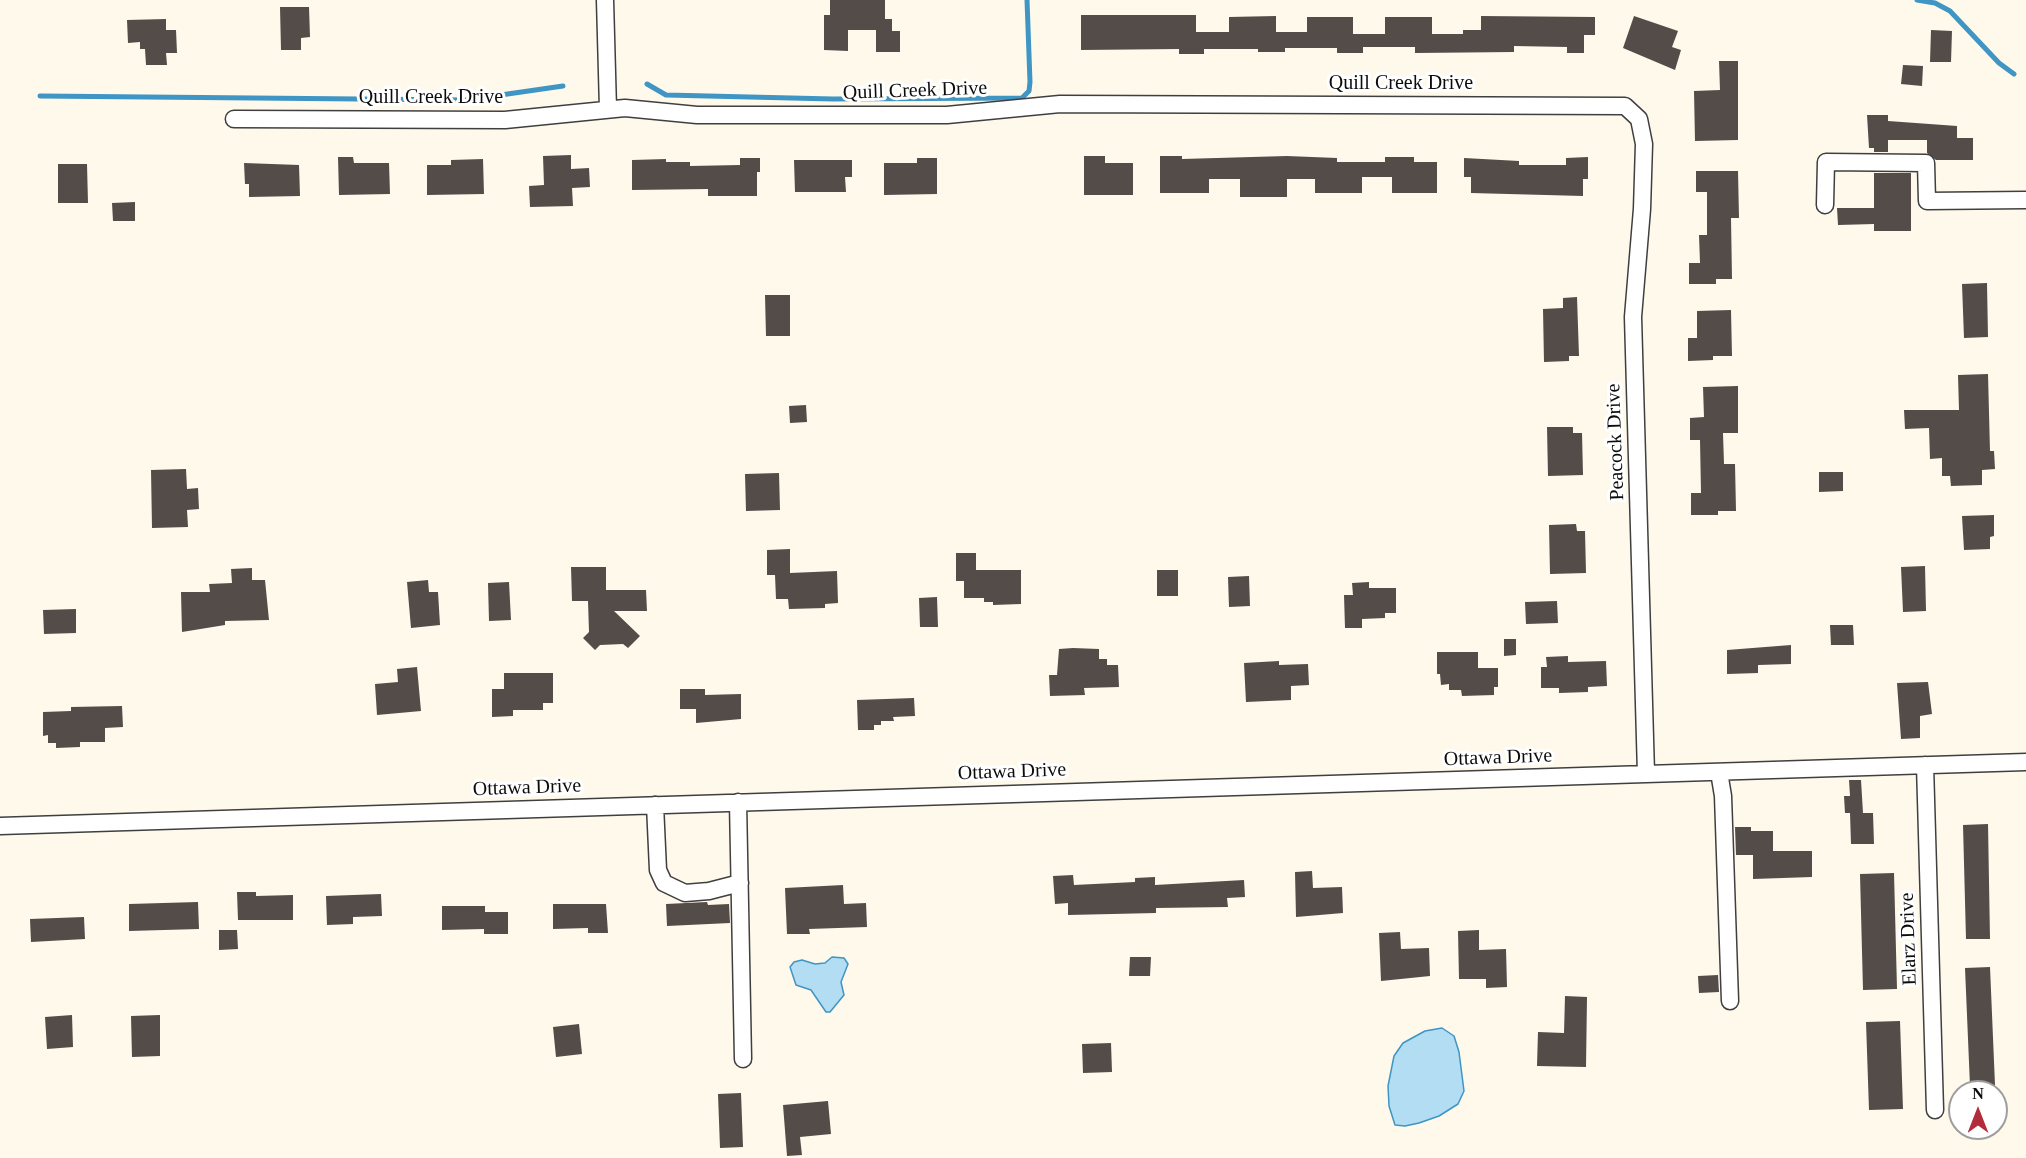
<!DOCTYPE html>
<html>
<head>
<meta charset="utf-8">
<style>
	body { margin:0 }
	#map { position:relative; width:2026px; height:1158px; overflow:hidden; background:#fef9eb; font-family:"Times New Roman",serif }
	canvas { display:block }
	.north { position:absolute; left:1948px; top:1080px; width:60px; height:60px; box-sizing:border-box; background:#fff; border:2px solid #9e9e9e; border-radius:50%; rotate:0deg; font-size:16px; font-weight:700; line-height:24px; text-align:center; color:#0c0c0c }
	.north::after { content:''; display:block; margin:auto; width:21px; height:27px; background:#b22d39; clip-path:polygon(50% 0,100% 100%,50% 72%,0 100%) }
</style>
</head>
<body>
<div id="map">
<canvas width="2026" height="1158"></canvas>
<div class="north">N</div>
</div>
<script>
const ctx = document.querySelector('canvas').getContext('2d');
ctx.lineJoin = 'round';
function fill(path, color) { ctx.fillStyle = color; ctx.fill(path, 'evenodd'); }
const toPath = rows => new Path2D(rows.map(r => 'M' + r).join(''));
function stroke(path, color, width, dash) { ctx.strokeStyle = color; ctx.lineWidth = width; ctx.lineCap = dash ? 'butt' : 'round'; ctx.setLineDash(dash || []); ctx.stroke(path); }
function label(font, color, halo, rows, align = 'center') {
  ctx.font = font + ' "Times New Roman",serif'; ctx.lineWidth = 6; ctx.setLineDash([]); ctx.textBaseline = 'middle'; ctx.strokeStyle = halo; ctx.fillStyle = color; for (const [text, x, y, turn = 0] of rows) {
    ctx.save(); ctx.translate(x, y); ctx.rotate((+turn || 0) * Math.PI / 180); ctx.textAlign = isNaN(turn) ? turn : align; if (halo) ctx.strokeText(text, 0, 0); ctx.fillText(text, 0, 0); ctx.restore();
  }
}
const water = toPath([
	[832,957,844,958,848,964,841,982,844,995,830,1012,826,1012,811,990,796,985,790,967,794,962,802,960,815,964,825,963,832,957],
	[1442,1028,1454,1036,1459,1052,1464,1091,1458,1104,1439,1116,1419,1123,1405,1126,1395,1125,1389,1106,1388,1086,1394,1056,1403,1043,1425,1031,1442,1028]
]);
const stream = toPath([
	[1917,0,1935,3,1950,11,1999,63,2014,74],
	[647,84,666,95,833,99,1022,98,1029,91,1030,82,1027,0],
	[40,96,466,100,563,86]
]);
const building = toPath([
	[830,0,885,0,885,19,892,19,892,31,900,31,900,52,876,52,876,30,848,30,848,51,824,50,824,15,830,15],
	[280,7,309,7,310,37,301,38,301,50,281,50],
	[1081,15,1196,15,1196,32,1229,32,1229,17,1276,16,1276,32,1307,32,1307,17,1353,17,1353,34,1385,34,1385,17,1432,17,1432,34,1463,34,1463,30,1481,30,1481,16,1595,17,1595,35,1584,35,1584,53,1567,53,1567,47,1514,46,1514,52,1415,53,1415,47,1363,47,1363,53,1337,53,1337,48,1285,48,1285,52,1258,52,1258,49,1204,49,1204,54,1179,54,1179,49,1081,50],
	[1634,16,1678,31,1672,47,1681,50,1675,70,1623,48],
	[166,19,166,30,176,30,177,53,166,53,167,65,146,65,145,49,140,49,140,42,128,43,127,20],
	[1931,30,1952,31,1951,62,1930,62],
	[1719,61,1738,61,1738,140,1695,141,1694,91,1720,90],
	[1903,65,1923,66,1922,86,1901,84],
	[1867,115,1888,115,1888,121,1957,126,1957,138,1973,138,1973,160,1936,160,1927,153,1927,140,1888,140,1888,152,1874,152,1874,148,1869,148],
	[571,155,571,169,589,168,590,187,572,188,573,206,530,207,529,186,544,185,543,156],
	[1084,156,1105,156,1105,163,1133,163,1133,195,1084,195],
	[1160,156,1182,156,1182,159,1287,156,1337,158,1337,162,1385,162,1385,157,1414,157,1414,162,1437,162,1437,193,1392,193,1392,177,1362,177,1362,193,1315,193,1315,179,1287,179,1287,197,1240,197,1240,179,1209,179,1209,193,1160,193],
	[338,157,353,157,354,163,389,163,390,194,339,195],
	[1588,157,1588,179,1583,179,1583,196,1471,193,1471,177,1464,177,1464,158,1519,161,1519,165,1566,165,1566,158],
	[740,158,760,158,760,172,757,172,757,196,708,196,708,189,632,190,632,160,666,159,666,162,690,162,690,166,740,165],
	[917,158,937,158,937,194,884,195,884,163,917,163],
	[483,159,484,194,427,195,427,165,451,165,451,160],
	[794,160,852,160,852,177,845,177,846,192,795,192],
	[244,163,299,165,300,196,249,197,249,184,245,184],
	[58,164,87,164,88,203,58,203],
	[1696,171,1738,171,1739,218,1731,218,1732,279,1716,279,1716,284,1689,284,1689,263,1700,263,1699,235,1707,235,1707,192,1696,192],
	[1874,173,1911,173,1911,231,1874,231,1874,224,1838,225,1837,208,1874,208],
	[135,202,135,221,113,221,112,203],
	[1987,283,1988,337,1964,338,1962,284],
	[765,295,790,295,790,336,766,336],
	[1577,297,1579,356,1569,356,1569,361,1544,362,1543,309,1563,308,1563,298],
	[1731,310,1732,356,1713,356,1713,360,1688,361,1688,338,1697,338,1697,311],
	[1988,374,1990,451,1994,451,1995,469,1982,470,1982,485,1951,486,1950,476,1942,476,1942,458,1930,459,1929,428,1905,429,1904,410,1959,410,1958,375],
	[1738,386,1738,433,1723,433,1724,464,1735,464,1736,511,1718,511,1718,515,1691,515,1691,493,1701,493,1700,440,1690,440,1690,418,1704,417,1703,387],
	[806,405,807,422,790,423,789,406],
	[1547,427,1573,427,1573,433,1582,433,1583,475,1548,476],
	[186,469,187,489,198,488,199,509,187,510,188,527,152,528,151,470],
	[1819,472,1843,472,1843,491,1819,492],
	[779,473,780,510,746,511,745,474],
	[1994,515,1994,536,1990,537,1990,549,1964,550,1962,516],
	[1576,524,1577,531,1585,531,1586,573,1550,574,1549,525],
	[790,549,790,573,837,571,838,603,825,604,825,608,789,609,788,599,776,599,775,575,767,575,767,550],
	[956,553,976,553,976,570,1021,570,1021,604,993,605,993,602,984,602,984,598,964,598,964,581,956,581],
	[1925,566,1926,611,1903,612,1901,567],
	[571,567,606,567,606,590,646,590,647,611,614,611,640,636,628,648,623,644,600,645,595,650,583,638,589,632,588,601,572,601],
	[252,568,252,580,265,580,269,620,225,621,225,625,182,632,181,592,210,592,209,584,232,583,231,569],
	[1157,570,1178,570,1178,596,1157,596],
	[1249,576,1250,606,1229,607,1228,577],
	[428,580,429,592,438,592,440,625,411,628,407,582],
	[509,582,511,620,489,621,488,583],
	[1369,582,1369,588,1396,588,1396,613,1385,613,1385,618,1362,619,1362,628,1345,628,1344,595,1353,595,1352,583],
	[937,597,938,627,920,627,919,598],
	[1557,601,1558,623,1526,624,1525,602],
	[76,609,76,633,44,634,43,610],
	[1830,625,1853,625,1854,645,1831,645],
	[1504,639,1516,639,1516,655,1504,656],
	[1791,645,1791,664,1758,665,1758,673,1727,674,1727,650],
	[1073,648,1099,649,1099,659,1107,659,1107,665,1118,665,1119,687,1084,688,1085,695,1050,696,1049,675,1057,675,1059,649],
	[1437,652,1478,652,1478,668,1498,668,1498,687,1494,687,1494,695,1462,696,1461,690,1449,690,1449,684,1441,685,1440,674,1437,674],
	[1568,656,1568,662,1606,661,1607,686,1588,687,1588,692,1559,693,1559,688,1541,688,1541,667,1547,667,1546,657],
	[1279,661,1279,665,1308,664,1309,685,1291,686,1291,700,1246,702,1244,663],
	[417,667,421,711,377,715,375,684,398,682,397,669],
	[504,673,553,673,553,703,543,703,543,710,513,710,513,716,492,717,492,689,504,689],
	[1928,682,1932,714,1920,716,1920,738,1901,739,1897,683],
	[680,689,705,689,705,695,741,694,741,719,696,723,696,709,680,709],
	[914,698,915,716,893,717,894,721,881,721,881,725,874,725,874,730,858,730,857,700],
	[122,706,123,727,105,728,105,742,80,742,80,747,56,748,56,743,48,743,48,735,43,736,43,712,71,711,71,707],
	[1849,780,1861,780,1863,813,1873,813,1874,844,1851,844,1850,813,1845,813,1844,796,1850,796],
	[1988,824,1990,939,1966,939,1963,825],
	[1735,827,1751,827,1751,831,1773,831,1773,851,1812,851,1812,877,1753,879,1753,855,1736,855],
	[1312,871,1313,888,1342,887,1343,913,1296,917,1295,872],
	[1894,873,1897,989,1863,990,1860,874],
	[1073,875,1074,885,1135,882,1135,878,1155,877,1155,885,1244,880,1245,897,1227,898,1228,907,1156,908,1156,913,1068,915,1068,903,1055,904,1053,876],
	[843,885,844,904,866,903,867,927,809,929,810,934,787,934,785,888],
	[237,892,256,892,256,896,293,895,293,920,238,920],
	[381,894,382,916,353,917,353,924,327,925,326,896],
	[198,902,199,929,129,931,129,904],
	[707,902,708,905,729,904,730,923,667,926,666,904],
	[553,904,606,904,608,933,588,933,588,928,553,929],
	[442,906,485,906,485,912,508,912,508,934,484,934,484,929,442,930],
	[84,917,85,939,31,942,30,919],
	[219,930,237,930,238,949,219,950],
	[1479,930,1479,950,1506,949,1507,987,1486,988,1486,979,1459,979,1458,931],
	[1400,932,1401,949,1429,948,1430,976,1381,981,1379,933],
	[1130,957,1151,957,1150,976,1129,976],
	[1990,967,1995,1085,1970,1086,1965,968],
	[1718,975,1719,992,1699,993,1698,976],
	[1565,996,1587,997,1586,1067,1537,1066,1538,1032,1564,1033],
	[72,1015,73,1047,47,1049,45,1017],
	[160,1015,160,1056,132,1057,131,1016],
	[1900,1021,1903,1109,1869,1110,1866,1022],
	[579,1024,582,1054,556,1057,553,1027],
	[1111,1043,1112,1072,1083,1073,1082,1044],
	[741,1093,743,1147,720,1148,718,1094],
	[828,1101,831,1134,800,1137,802,1155,787,1156,783,1105]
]);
const minor = toPath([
	[605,0,608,109],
	[234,119,505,120,625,108,697,115,947,115,1060,104,1625,106,1639,119,1644,144,1642,209,1633,317,1646,774],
	[1825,205,1826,162,1926,163,1927,201,2026,200],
	[1925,765,1935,1110],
	[1719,772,1723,796,1730,1001],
	[738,802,743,1059],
	[655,805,658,870,664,883,685,893,709,891,740,883],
	[0,826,2026,762]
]);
const streetNames = [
	["Quill Creek Drive",1401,84],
	["Quill Creek Drive",915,91,-2],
	["Quill Creek Drive",431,98],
	["Peacock Drive",1616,442,-92],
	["Ottawa Drive",1498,758,-2],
	["Ottawa Drive",1012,772,-2],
	["Ottawa Drive",527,788,-2],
	["Elarz Drive",1909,939,-92]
];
fill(water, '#b3ddf2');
stroke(water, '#3f95c4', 1.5);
stroke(stream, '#3f95c4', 5);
fill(building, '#534c49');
stroke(minor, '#3f3f3f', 19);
stroke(minor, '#fff', 16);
label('20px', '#0c0c0c', '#fff', streetNames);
</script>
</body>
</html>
